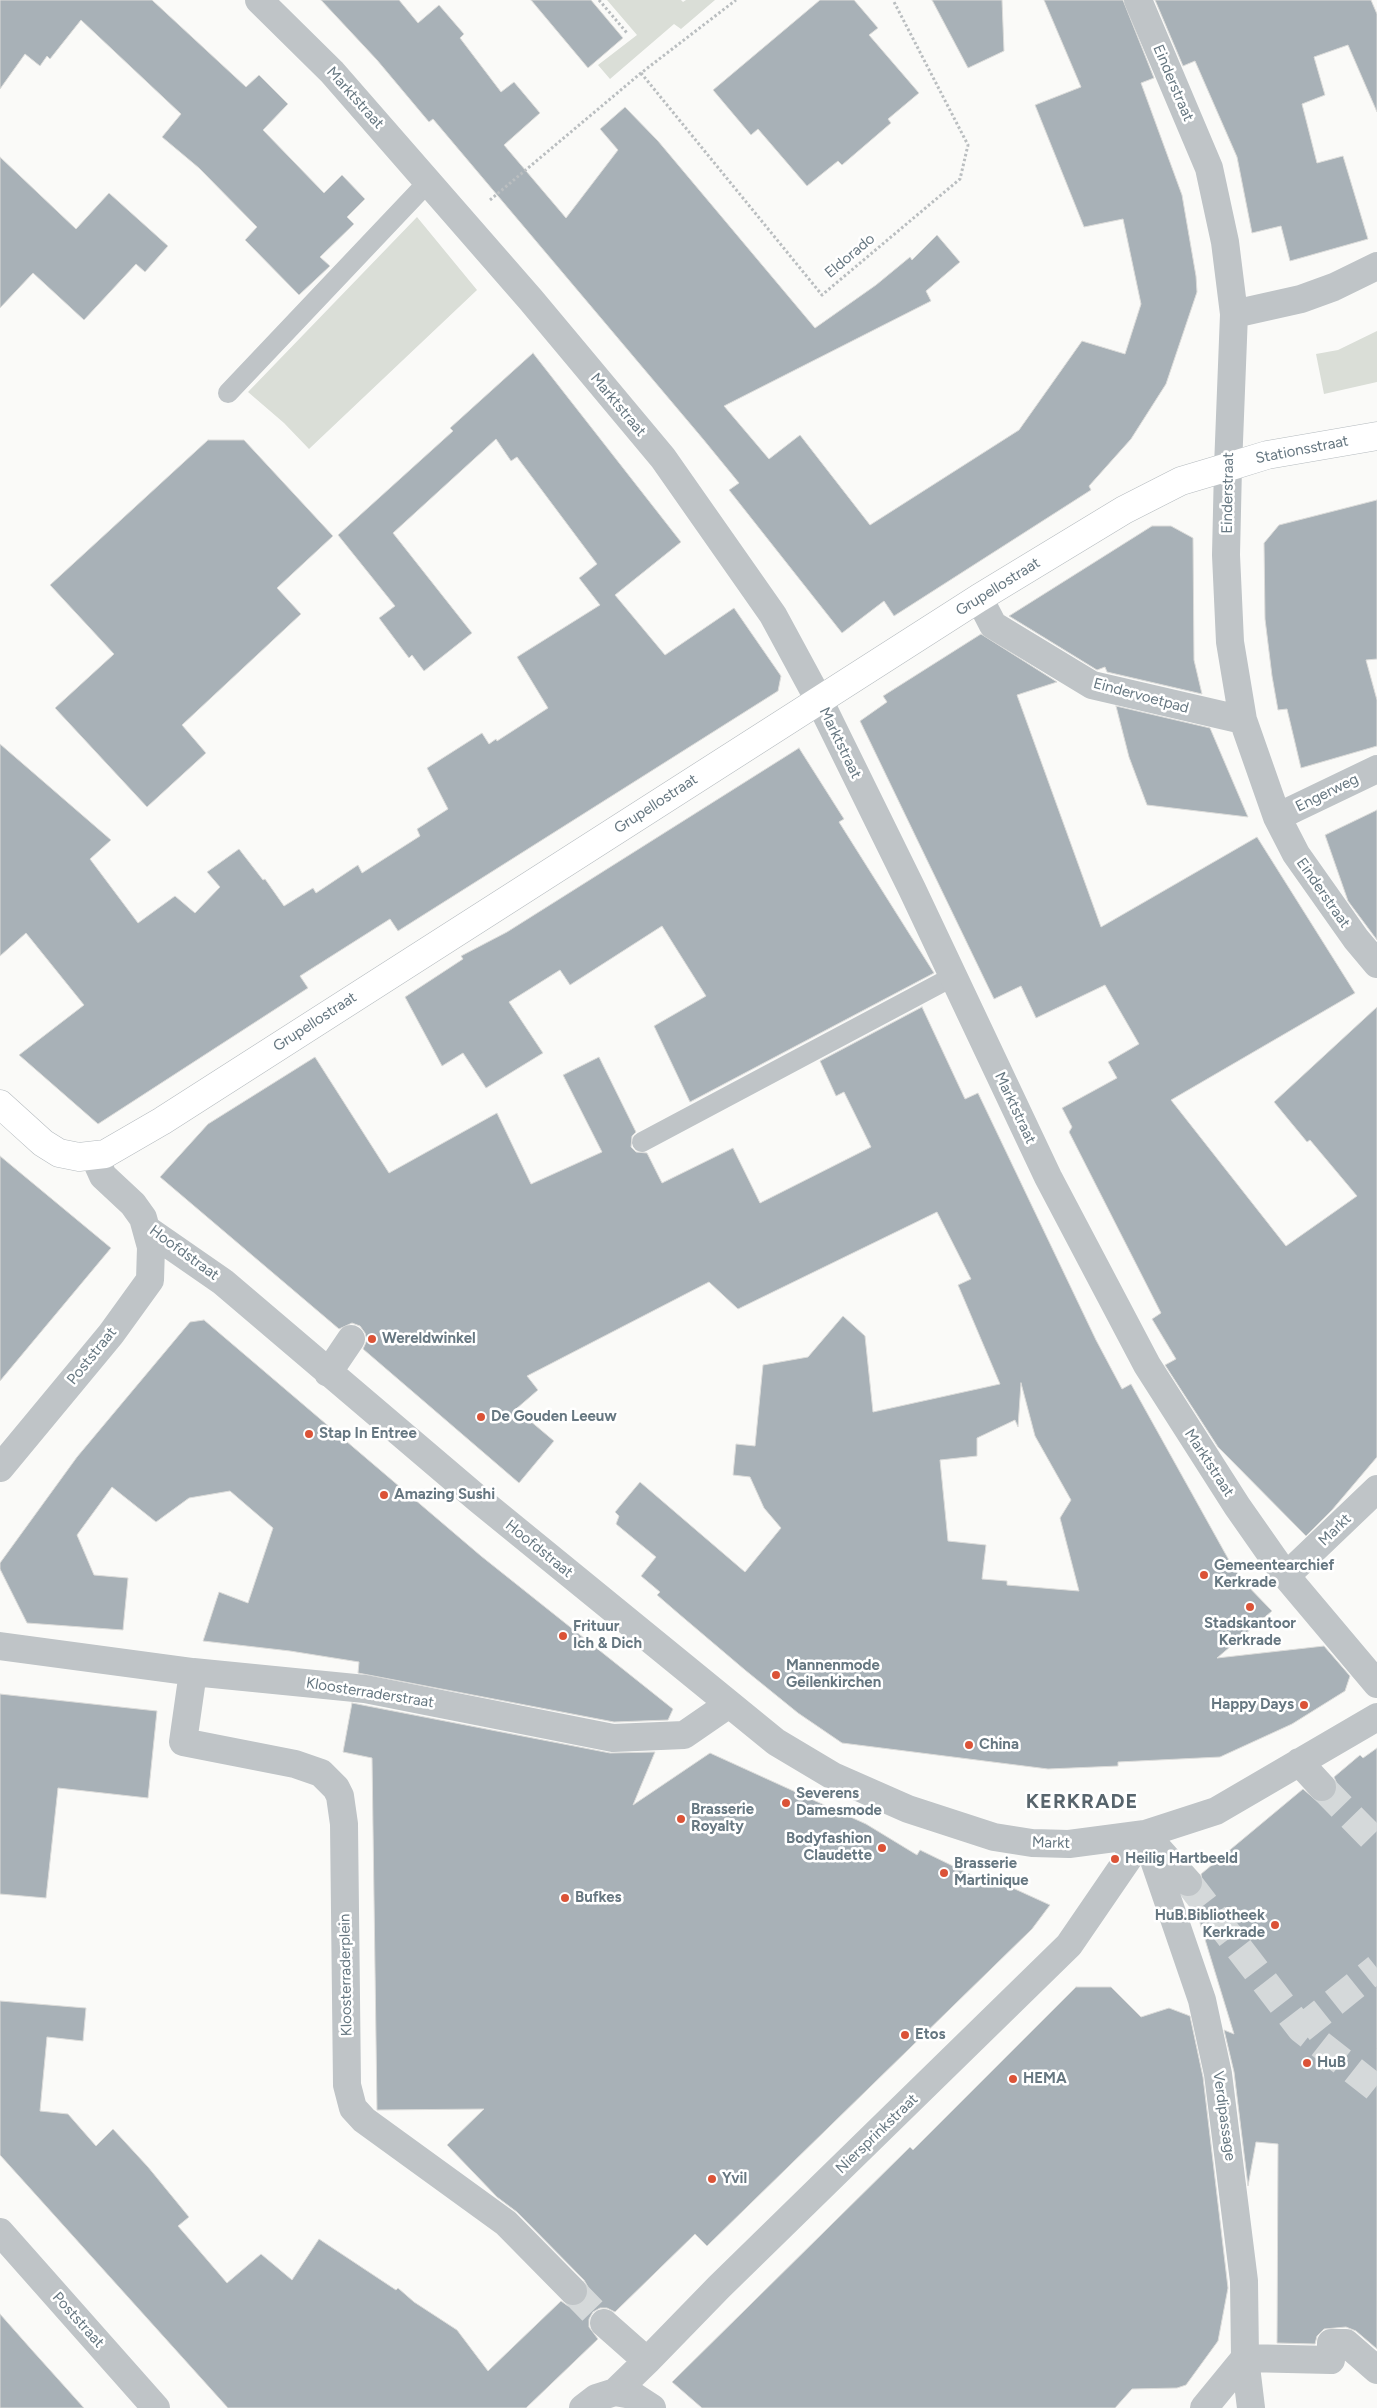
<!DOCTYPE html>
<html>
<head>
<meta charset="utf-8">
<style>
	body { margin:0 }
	canvas { display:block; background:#fafaf8 }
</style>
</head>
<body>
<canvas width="1377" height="2408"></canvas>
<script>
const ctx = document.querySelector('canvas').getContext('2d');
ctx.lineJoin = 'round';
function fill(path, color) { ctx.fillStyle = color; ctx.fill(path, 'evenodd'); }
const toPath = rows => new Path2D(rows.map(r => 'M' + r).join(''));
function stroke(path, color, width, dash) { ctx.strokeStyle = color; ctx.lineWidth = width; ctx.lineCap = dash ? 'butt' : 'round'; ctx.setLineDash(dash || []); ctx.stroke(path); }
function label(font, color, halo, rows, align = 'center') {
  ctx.font = font + ' Figtree,sans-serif'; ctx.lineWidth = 5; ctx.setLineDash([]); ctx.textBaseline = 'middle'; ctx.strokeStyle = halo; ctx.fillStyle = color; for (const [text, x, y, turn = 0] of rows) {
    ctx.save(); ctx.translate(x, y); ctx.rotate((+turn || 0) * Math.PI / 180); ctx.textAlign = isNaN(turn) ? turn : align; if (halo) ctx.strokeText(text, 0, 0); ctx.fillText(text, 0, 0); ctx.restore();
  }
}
const green = toPath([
	[607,0,681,0,683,2,686,0,715,0,681,29,674,24,610,79,598,65,637,35],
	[417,217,477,290,309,449,284,423,248,392],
	[1377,331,1377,382,1324,394,1316,354,1338,350]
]);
const building = toPath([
	[0,0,152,0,246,87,259,75,288,104,263,130,324,193,342,175,365,199,347,217,354,224,320,257,330,266,299,295,245,240,257,227,199,168,162,137,181,114,81,20,50,59,47,56,40,66,25,54,0,89,0,0],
	[321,0,399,0,418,23,439,5,464,34,460,38,501,92,514,82,540,113,504,145,566,218,618,150,600,129,625,107,658,141,815,328,876,285,910,257,912,260,937,235,960,262,926,291,931,301,724,406,769,459,800,435,870,525,1019,430,1082,341,1125,354,1141,304,1123,219,1084,227,1035,105,1081,87,1044,0,1123,0,1154,78,1141,83,1182,195,1196,276,1197,292,1166,384,1131,439,1089,486,1091,490,894,616,884,601,842,633,729,490,739,483,703,439,433,119,429,122,377,60,321,0],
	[531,0,591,0,623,38,588,68,531,0],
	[820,0,854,0,878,28,869,35,919,93,888,119,891,123,842,165,838,161,807,186,758,129,751,135,713,90,820,0],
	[932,0,1002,0,1004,51,968,68,932,0],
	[1155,0,1371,0,1377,14,1377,112,1348,45,1314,57,1325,95,1302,104,1317,163,1343,156,1368,239,1290,261,1281,226,1252,233,1237,157,1195,61,1183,66,1155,0],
	[0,157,76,229,109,193,168,246,145,272,136,264,84,320,33,273,0,308,0,157],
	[533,353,681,542,615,595,665,655,734,608,781,676,778,691,398,931,390,919,300,976,308,988,98,1124,19,1055,84,1005,26,933,0,956,0,744,111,840,90,859,138,923,175,896,195,913,220,887,207,872,239,849,263,880,265,879,284,906,313,888,316,893,358,865,362,873,420,836,417,829,448,809,427,768,482,733,489,744,496,739,497,741,548,708,517,657,600,605,579,578,597,564,517,457,511,461,496,439,393,533,472,633,424,671,412,655,409,658,379,618,395,606,338,535,453,431,450,428,533,353],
	[208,440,244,440,333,536,277,588,301,614,182,725,206,753,147,807,55,708,114,654,50,585,208,440],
	[1377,500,1377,659,1366,660,1377,700,1377,746,1301,768,1287,709,1278,710,1272,676,1265,619,1264,543,1279,525,1377,500],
	[1152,526,1171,526,1193,538,1194,660,1202,694,1107,672,1105,667,1097,670,1009,616,1152,526],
	[981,634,1057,682,1017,695,1101,927,1257,837,1355,993,1171,1100,1286,1246,1357,1196,1310,1140,1307,1142,1274,1102,1377,1007,1377,1457,1332,1510,1306,1536,1218,1447,1165,1365,1176,1359,1152,1319,1161,1313,1069,1132,1072,1127,1062,1108,1117,1078,1108,1062,1139,1044,1105,985,1036,1018,1021,986,994,999,860,721,887,702,883,696,981,634],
	[1116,706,1210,728,1248,817,1147,805,1129,757,1116,706],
	[799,748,844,819,839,822,934,973,690,1102,654,1026,706,996,662,926,570,985,560,970,509,1002,543,1053,486,1088,463,1053,442,1066,405,997,463,959,461,956,507,932,799,748],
	[1377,810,1377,940,1348,901,1325,835,1377,810],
	[922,1007,965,1099,978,1093,1096,1340,1122,1389,1131,1384,1230,1562,1242,1580,1272,1611,1217,1658,1324,1646,1350,1676,1345,1691,1292,1724,1220,1757,1118,1762,1118,1766,1048,1769,842,1743,798,1713,745,1670,679,1614,657,1595,660,1592,641,1576,656,1557,616,1524,619,1516,615,1512,640,1482,745,1572,781,1528,764,1508,750,1477,733,1475,736,1444,755,1446,763,1365,808,1357,843,1316,865,1336,873,1412,1000,1384,958,1285,971,1279,937,1212,738,1309,709,1282,527,1376,538,1390,516,1409,554,1441,519,1483,363,1349,367,1340,365,1333,360,1326,352,1323,339,1329,160,1177,208,1124,315,1057,389,1173,497,1113,531,1184,602,1152,563,1075,599,1057,636,1132,632,1136,631,1147,636,1152,647,1153,662,1183,733,1148,760,1203,871,1147,844,1092,836,1096,820,1061,922,1007],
	[1021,1383,1035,1436,1071,1500,1060,1518,1079,1591,1007,1585,1007,1581,982,1579,986,1545,948,1541,940,1460,977,1456,977,1438,1015,1420,1018,1427,1021,1383],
	[0,1156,111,1248,0,1381,0,1156],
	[204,1320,481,1556,673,1709,668,1720,614,1722,358,1673,359,1662,290,1651,203,1641,219,1592,248,1603,273,1528,230,1491,189,1498,156,1522,112,1487,77,1535,94,1575,128,1578,123,1630,27,1623,0,1569,0,1563,77,1457,190,1322,204,1320],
	[0,1694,157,1711,148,1798,58,1788,46,1898,0,1894,0,1694],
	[352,1703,610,1753,655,1752,633,1805,710,1753,866,1824,917,1855,920,1850,990,1884,993,1879,1050,1905,1032,1929,707,2246,695,2234,615,2312,607,2308,600,2308,593,2312,589,2319,589,2327,598,2339,526,2408,228,2408,0,2155,0,2001,86,2008,83,2041,47,2037,40,2111,68,2114,96,2146,113,2129,148,2167,189,2217,178,2226,227,2283,261,2254,292,2280,319,2239,396,2290,398,2288,414,2302,457,2330,488,2371,561,2301,568,2306,576,2306,584,2302,588,2295,588,2287,584,2280,517,2212,497,2197,447,2145,484,2109,377,2110,372,1758,343,1752,352,1703],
	[1377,1748,1377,2349,1356,2331,1346,2327,1324,2329,1317,2336,1315,2344,1277,2343,1278,2144,1256,2142,1248,2186,1234,2072,1224,2030,1234,2034,1192,1897,1199,1893,1203,1887,1201,1874,1303,1789,1318,1802,1326,1802,1332,1799,1337,1791,1337,1784,1334,1777,1360,1755,1363,1758,1377,1748],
	[1076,1987,1111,1987,1141,2017,1169,2008,1190,2016,1203,2077,1228,2288,1218,2341,1186,2385,1177,2388,1132,2389,1115,2408,702,2408,672,2382,910,2147,913,2150,1076,1987],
	[0,2314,31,2349,84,2408,0,2408,0,2314]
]);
const streetTunnel = toPath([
	[1322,1787,1377,1843],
	[1188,1882,1301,2029,1377,2089],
	[1301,2029,1377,1968],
	[573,2291,604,2323]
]);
const path = toPath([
	[599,0,627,33],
	[641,73,822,295,960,179,968,145,893,0],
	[490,200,641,73,736,0]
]);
const lane = toPath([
	[228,393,428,182],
	[642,1142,954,976]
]);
const street = toPath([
	[259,0,332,72,531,300,663,458,773,615,819,700,912,889,1048,1177,1147,1365,1237,1506,1286,1576,1377,1684],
	[1138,0,1209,168,1225,242,1234,314,1228,467,1226,555,1230,642,1243,720,1277,817,1296,854,1356,939,1377,964],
	[1234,314,1301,299,1334,287,1377,266],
	[979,598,993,625,1092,685,1243,720],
	[1277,817,1377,769],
	[148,1230,223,1282,478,1499,776,1742,833,1776,908,1809,994,1837,1032,1843,1069,1844,1145,1834,1216,1811,1377,1717],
	[328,1373,351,1339],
	[0,1468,111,1334,150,1280,151,1247,143,1218,133,1204,103,1176,94,1156],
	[1297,1589,1286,1576,1377,1489],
	[0,1646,193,1672,365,1689,613,1738,684,1735,729,1704],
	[193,1672,183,1742,295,1764,321,1773,336,1788,340,1796,344,1824,347,2085,353,2108,364,2120,506,2223,573,2291],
	[1299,1762,1322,1787],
	[1145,1834,1202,2000,1218,2074,1244,2281,1245,2358,1251,2408],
	[1153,1843,1188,1882],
	[0,2232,156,2408],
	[604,2323,647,2361],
	[615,2392,632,2395,652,2408],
	[583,2408,596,2398,615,2392,647,2361,719,2287,1069,1945,1145,1834],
	[1204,2408,1245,2358,1331,2360,1331,2343,1346,2343,1377,2370]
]);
const secondary = toPath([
	[0,1104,43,1143,59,1153,79,1157,105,1154,162,1121,979,598,1124,510,1181,481,1228,467,1267,455,1377,436]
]);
const markers = [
	[372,1339,5,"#db5337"],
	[481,1417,5,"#db5337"],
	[309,1434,5,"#db5337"],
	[384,1495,5,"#db5337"],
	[1204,1575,5,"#db5337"],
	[1250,1607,5,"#db5337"],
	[563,1636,5,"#db5337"],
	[776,1675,5,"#db5337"],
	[1304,1705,5,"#db5337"],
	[969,1745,5,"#db5337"],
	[786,1803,5,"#db5337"],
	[681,1819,5,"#db5337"],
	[882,1848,5,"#db5337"],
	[1115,1859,5,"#db5337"],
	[944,1873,5,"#db5337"],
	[565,1898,5,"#db5337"],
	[1275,1925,5,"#db5337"],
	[905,2035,5,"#db5337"],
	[1307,2063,5,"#db5337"],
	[1013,2079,5,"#db5337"],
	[712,2179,5,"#db5337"]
];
const streetNames = [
	["Einderstraat",1173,83,67],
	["Marktstraat",355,98,48],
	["Eldorado",850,256,-40],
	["Marktstraat",618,405,50],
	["Stationsstraat",1302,450,-11],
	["Einderstraat",1228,493,-89],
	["Grupellostraat",998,587,-32],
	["Eindervoetpad",1141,696,15],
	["Marktstraat",840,743,64],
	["Engerweg",1327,793,-26],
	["Grupellostraat",656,804,-33],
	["Einderstraat",1323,893,55],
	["Grupellostraat",315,1022,-33],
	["Marktstraat",1015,1108,65],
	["Hoofdstraat",184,1253,36],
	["Poststraat",92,1356,-51],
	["Marktstraat",1209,1463,57],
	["Markt",1335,1530,-44],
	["Hoofdstraat",539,1549,39],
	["Kloosterraderstraat",370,1693,9],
	["Markt",1051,1843,2],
	["Kloosterraderplein",346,1975,-91],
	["Verdipassage",1224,2116,82],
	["Niersprinkstraat",877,2134,-44],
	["Poststraat",78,2320,48]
];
const poiNames = [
	["Wereldwinkel",382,1339],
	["De Gouden Leeuw",491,1417],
	["Stap In Entree",319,1434],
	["Amazing Sushi",394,1495],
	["Gemeentearchief",1214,1566],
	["Kerkrade",1214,1583],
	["Stadskantoor",1250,1624,"center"],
	["Kerkrade",1250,1641,"center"],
	["Frituur",573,1627],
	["Ich & Dich",573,1644],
	["Mannenmode",786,1666],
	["Geilenkirchen",786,1683],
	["Happy Days",1294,1705,"right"],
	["China",979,1745],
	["Severens",796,1794],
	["Damesmode",796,1811],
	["Brasserie",691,1810],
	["Royalty",691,1827],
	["Bodyfashion",872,1839,"right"],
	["Claudette",872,1856,"right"],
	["Heilig Hartbeeld",1125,1859],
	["Brasserie",954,1864],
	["Martinique",954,1881],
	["Bufkes",575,1898],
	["HuB.Bibliotheek",1265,1916,"right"],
	["Kerkrade",1265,1933,"right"],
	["Etos",915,2035],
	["HuB",1317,2063],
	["HEMA",1023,2079],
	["Yvil",722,2179]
];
const districtNames = [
	["KERKRADE",1082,1802]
];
fill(green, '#daded7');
fill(building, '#a8b1b7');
stroke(building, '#dcdcda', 1);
stroke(streetTunnel, '#d5d9da', 28, [28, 14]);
stroke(secondary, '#b4babe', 29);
stroke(path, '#babec0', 3, [2.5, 2.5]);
stroke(lane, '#bfc4c7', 20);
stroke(street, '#bfc4c7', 28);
stroke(secondary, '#fff', 28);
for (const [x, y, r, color] of markers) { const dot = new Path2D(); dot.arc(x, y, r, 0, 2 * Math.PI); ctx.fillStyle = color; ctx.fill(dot); stroke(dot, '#fff', 2); }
label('15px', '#667781', '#fff', streetNames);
label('bold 15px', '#667781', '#fff', poiNames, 'left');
ctx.letterSpacing = '1px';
label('bold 20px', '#58656d', '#fff', districtNames);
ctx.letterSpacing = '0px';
</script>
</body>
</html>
